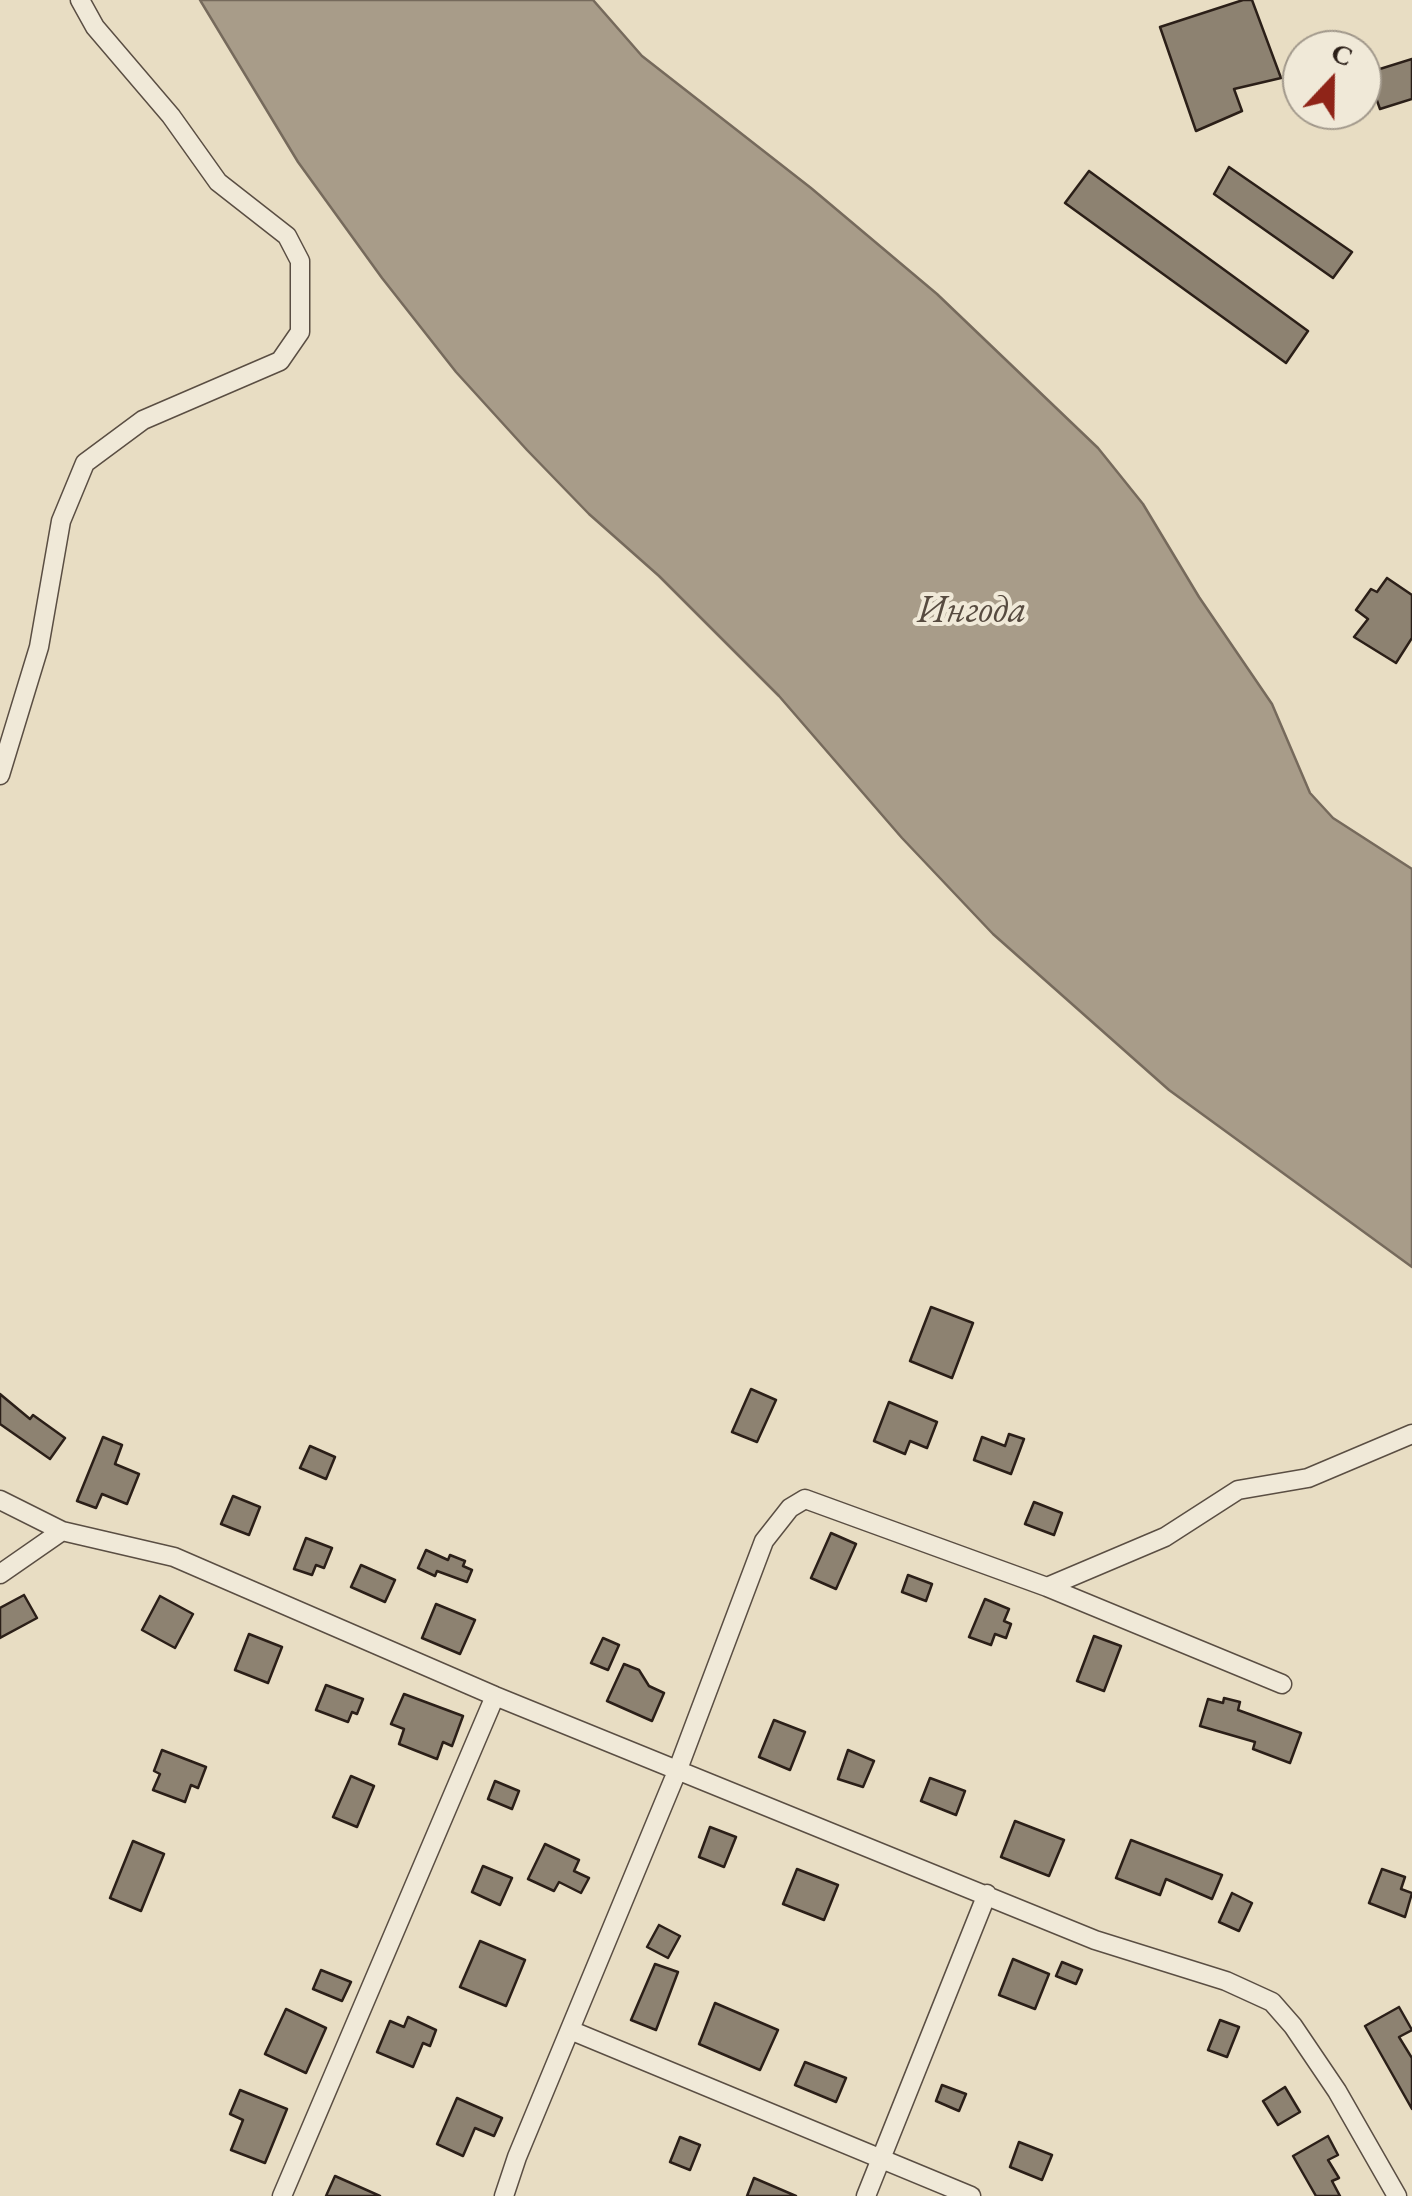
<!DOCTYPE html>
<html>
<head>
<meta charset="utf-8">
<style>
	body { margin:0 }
	#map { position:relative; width:1412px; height:2196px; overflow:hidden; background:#e8ddc3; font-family:"EB Garamond",serif }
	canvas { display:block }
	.north { position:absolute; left:1282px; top:30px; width:100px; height:100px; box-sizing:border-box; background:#f0e9d8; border:2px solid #a1988b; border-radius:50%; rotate:22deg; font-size:28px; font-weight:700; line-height:40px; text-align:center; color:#2b1f18 }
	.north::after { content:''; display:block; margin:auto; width:35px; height:45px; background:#8f2418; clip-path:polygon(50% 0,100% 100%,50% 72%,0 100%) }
</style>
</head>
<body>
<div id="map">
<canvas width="1412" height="2196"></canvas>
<div class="north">С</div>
</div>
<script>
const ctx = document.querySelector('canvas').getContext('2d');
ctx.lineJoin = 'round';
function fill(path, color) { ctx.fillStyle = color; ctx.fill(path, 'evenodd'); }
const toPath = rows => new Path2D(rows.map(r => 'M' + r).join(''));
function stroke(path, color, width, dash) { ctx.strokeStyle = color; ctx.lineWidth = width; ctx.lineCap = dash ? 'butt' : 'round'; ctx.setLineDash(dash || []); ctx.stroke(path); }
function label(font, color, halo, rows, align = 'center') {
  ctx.font = font + ' "EB Garamond",serif'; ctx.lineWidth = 8; ctx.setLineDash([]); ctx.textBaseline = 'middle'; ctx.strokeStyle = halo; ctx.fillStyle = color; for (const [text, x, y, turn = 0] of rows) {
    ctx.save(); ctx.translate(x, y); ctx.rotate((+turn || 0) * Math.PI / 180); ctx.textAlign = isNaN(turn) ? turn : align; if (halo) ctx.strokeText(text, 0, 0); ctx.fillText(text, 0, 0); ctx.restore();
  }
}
const water = toPath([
	[200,0,593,0,642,56,811,188,937,294,1098,448,1143,504,1199,597,1272,704,1310,793,1333,818,1412,869,1412,1267,1169,1090,993,934,902,838,779,696,659,576,589,514,527,450,456,372,382,278,298,162,200,0]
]);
const building = toPath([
	[1243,0,1252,0,1281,78,1234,89,1242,111,1196,131,1160,27,1243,0],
	[1412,59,1412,99,1380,109,1367,73,1412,59],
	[1229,167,1352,252,1333,278,1214,194,1229,167],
	[1089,171,1308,331,1286,363,1065,203,1089,171],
	[1387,578,1412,595,1412,638,1396,663,1354,637,1368,619,1356,610,1371,589,1377,592,1387,578],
	[931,1307,973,1323,952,1378,910,1361,931,1307],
	[751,1389,776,1400,757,1442,732,1432,751,1389],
	[0,1394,30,1419,33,1415,65,1438,50,1459,0,1424,0,1394],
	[889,1402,937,1422,927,1448,910,1441,905,1454,874,1441,889,1402],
	[1009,1434,1024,1439,1011,1474,974,1460,982,1437,1005,1446,1009,1434],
	[103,1437,122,1445,115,1464,139,1474,127,1504,102,1494,96,1508,77,1501,103,1437],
	[310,1446,335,1457,326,1479,300,1468,310,1446],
	[233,1496,260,1507,249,1535,221,1524,233,1496],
	[1034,1502,1062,1513,1054,1535,1025,1524,1034,1502],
	[831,1533,856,1544,836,1589,811,1578,831,1533],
	[306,1538,332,1548,324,1568,316,1565,312,1575,294,1569,306,1538],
	[426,1550,448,1560,450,1555,465,1561,463,1566,472,1570,467,1582,437,1571,435,1576,418,1568,426,1550],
	[361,1565,395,1580,385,1602,351,1587,361,1565],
	[908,1575,932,1584,926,1601,902,1592,908,1575],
	[24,1595,37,1618,0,1638,0,1608,24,1595],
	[160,1596,193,1614,175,1648,142,1630,160,1596],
	[985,1599,1009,1609,1004,1621,1011,1624,1006,1638,995,1634,991,1645,969,1637,985,1599],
	[436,1604,475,1620,460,1654,422,1638,436,1604],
	[249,1634,282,1647,268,1683,235,1670,249,1634],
	[1094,1636,1121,1646,1104,1691,1077,1681,1094,1636],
	[603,1638,619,1645,608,1670,591,1663,603,1638],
	[624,1664,639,1670,649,1686,664,1693,652,1721,607,1701,624,1664],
	[326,1685,363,1699,357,1714,352,1712,348,1722,316,1710,326,1685],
	[404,1694,463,1716,452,1746,443,1742,437,1759,399,1744,404,1729,391,1724,404,1694],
	[1224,1698,1240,1702,1238,1710,1301,1733,1290,1763,1253,1749,1255,1742,1200,1726,1208,1699,1223,1703,1224,1698],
	[774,1720,805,1732,790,1770,759,1757,774,1720],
	[162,1750,206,1767,198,1788,191,1785,185,1802,153,1790,160,1774,154,1771,162,1750],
	[848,1750,874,1761,863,1787,838,1779,848,1750],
	[351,1776,374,1786,357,1827,333,1817,351,1776],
	[930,1778,965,1791,956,1815,921,1801,930,1778],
	[495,1781,519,1791,512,1809,488,1799,495,1781],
	[1015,1821,1064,1840,1049,1876,1001,1857,1015,1821],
	[710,1827,736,1837,724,1867,699,1857,710,1827],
	[1131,1840,1222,1875,1212,1899,1166,1879,1160,1895,1116,1878,1131,1840],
	[133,1841,164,1854,141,1911,110,1898,133,1841],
	[545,1844,579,1860,574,1871,589,1878,581,1893,559,1882,554,1891,528,1879,545,1844],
	[483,1866,512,1878,500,1905,472,1892,483,1866],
	[797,1869,838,1885,824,1920,783,1904,797,1869],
	[1382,1869,1405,1877,1401,1889,1412,1893,1405,1917,1369,1903,1382,1869],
	[1232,1893,1252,1903,1239,1931,1219,1922,1232,1893],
	[659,1925,680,1936,668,1958,647,1947,659,1925],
	[480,1941,525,1960,506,2006,460,1987,480,1941],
	[1013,1959,1049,1974,1035,2009,999,1995,1013,1959],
	[1062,1962,1082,1970,1076,1984,1056,1976,1062,1962],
	[655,1964,678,1972,656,2030,631,2020,655,1964],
	[321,1970,351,1982,342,2001,313,1989,321,1970],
	[715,2003,778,2030,760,2070,699,2044,715,2003],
	[1399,2007,1412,2030,1399,2037,1412,2058,1412,2109,1365,2026,1399,2007],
	[286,2009,326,2028,306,2073,265,2054,286,2009],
	[408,2017,436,2030,430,2046,423,2043,413,2067,377,2052,390,2021,404,2027,408,2017],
	[1220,2020,1239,2027,1227,2057,1208,2050,1220,2020],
	[805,2062,846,2078,836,2102,795,2085,805,2062],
	[942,2085,966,2094,959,2111,936,2101,942,2085],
	[1285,2087,1300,2112,1278,2125,1263,2101,1285,2087],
	[240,2090,287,2109,265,2163,231,2150,243,2120,230,2114,240,2090],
	[457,2098,502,2118,494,2136,475,2128,463,2156,437,2144,457,2098],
	[1328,2136,1338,2155,1328,2160,1339,2178,1332,2181,1340,2196,1316,2196,1293,2156,1328,2136],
	[680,2137,700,2145,690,2170,670,2162,680,2137],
	[1019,2142,1052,2155,1042,2180,1010,2167,1019,2142],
	[335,2176,380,2196,326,2196,335,2176],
	[754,2178,796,2196,747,2196,754,2178]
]);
const street = toPath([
	[0,775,39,647,61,521,85,463,143,420,280,361,300,332,300,261,287,236,218,182,171,116,95,27,80,0],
	[0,1500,62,1531,174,1557,495,1696,1095,1940,1226,1981,1272,2002,1293,2026,1337,2091,1397,2196],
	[0,1574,62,1531],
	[1047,1587,1165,1537,1238,1490,1308,1478,1412,1434],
	[570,2030,971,2196],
	[282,2196,495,1696],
	[504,2196,517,2157,678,1769,764,1541,790,1508,805,1499,1047,1587,1282,1684],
	[866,2196,987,1894]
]);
const waterNames = [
	["Ингода",972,611]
];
fill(water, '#a89c89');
stroke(water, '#766a5c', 2.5);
fill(building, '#8d8271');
stroke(building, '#2b1f18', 2.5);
stroke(street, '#5a4e43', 21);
stroke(street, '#f0e9d8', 18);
label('italic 38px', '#574b40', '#f0e9d8', waterNames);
</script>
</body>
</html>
